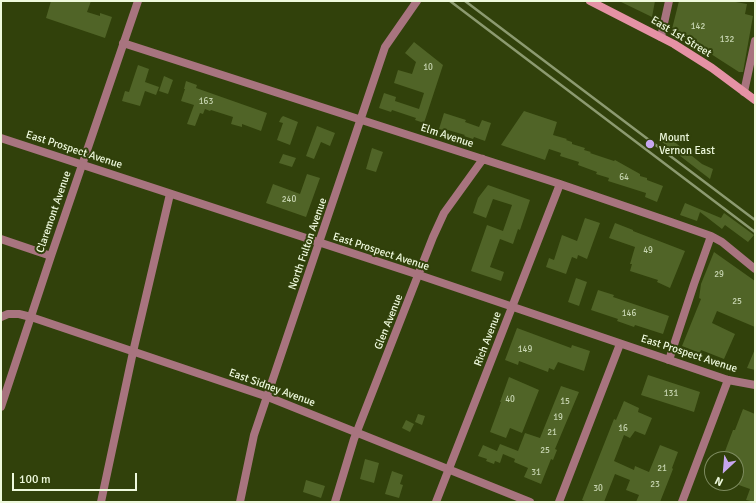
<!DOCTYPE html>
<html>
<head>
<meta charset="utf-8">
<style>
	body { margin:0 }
	#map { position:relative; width:756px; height:503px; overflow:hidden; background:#31410b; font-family:Signika,sans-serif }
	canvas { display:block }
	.frame { position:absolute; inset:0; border:2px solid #eef9dd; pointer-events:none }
	.north { position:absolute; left:704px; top:451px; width:40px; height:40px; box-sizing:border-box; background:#31410b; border:1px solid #7d8b5f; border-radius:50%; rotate:206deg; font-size:11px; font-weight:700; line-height:16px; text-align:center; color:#eef9dd }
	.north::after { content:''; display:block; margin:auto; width:14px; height:18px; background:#c7a6ef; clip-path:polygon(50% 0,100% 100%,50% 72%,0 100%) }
	.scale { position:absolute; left:12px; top:473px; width:125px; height:18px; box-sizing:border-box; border:2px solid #eef9dd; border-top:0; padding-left:5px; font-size:12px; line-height:14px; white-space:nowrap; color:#eef9dd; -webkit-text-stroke:3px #31410b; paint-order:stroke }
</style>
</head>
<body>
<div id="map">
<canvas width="756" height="503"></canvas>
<div class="frame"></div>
<div class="north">N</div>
<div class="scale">100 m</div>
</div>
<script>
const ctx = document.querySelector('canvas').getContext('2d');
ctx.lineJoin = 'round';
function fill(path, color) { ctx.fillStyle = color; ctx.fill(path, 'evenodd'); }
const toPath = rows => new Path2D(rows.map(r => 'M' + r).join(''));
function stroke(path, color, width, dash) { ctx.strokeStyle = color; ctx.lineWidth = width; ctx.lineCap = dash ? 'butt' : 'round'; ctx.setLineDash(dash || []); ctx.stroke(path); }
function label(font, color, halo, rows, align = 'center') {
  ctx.font = font + ' Signika,sans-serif'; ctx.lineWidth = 4; ctx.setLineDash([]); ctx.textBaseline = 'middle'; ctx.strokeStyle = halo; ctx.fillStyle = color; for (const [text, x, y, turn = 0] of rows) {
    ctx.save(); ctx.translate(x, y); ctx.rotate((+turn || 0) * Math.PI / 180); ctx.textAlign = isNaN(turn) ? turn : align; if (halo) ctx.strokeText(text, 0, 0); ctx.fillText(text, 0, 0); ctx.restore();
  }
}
const building = toPath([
	[51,1,91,1,87,12,100,16,100,13,112,17,105,38,46,18],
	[619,1,655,1,652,17],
	[679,1,730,1,747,4,745,14,753,16,743,72,739,72,672,29],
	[414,42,443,65,424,123,415,120,416,118,392,110,391,112,379,108,384,93,396,97,395,101,419,109,424,93,394,83,398,70,412,74,416,62,405,53],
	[138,65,149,69,145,82,159,87,156,95,145,91,140,106,122,101,125,91,129,92],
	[164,76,173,80,168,94,159,91],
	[186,81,197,85,196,88,267,113,261,131,242,124,242,127,231,124,233,117,211,110,210,111,205,109,203,114,200,113,195,126,187,124,194,105,181,101,185,89,184,89],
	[524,111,557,122,553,135,567,139,566,140,572,142,572,144,585,148,584,150,591,152,590,153,614,161,615,160,640,174,640,176,647,178,647,180,663,186,657,202,645,197,646,193,608,181,609,178,596,174,597,172,578,165,579,162,560,156,561,153,549,149,545,160,501,145],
	[444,113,466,120,465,122,479,127,482,120,491,123,485,141,474,137,473,139,464,136,465,135,448,130,447,131,439,129],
	[283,116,298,122,290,145,277,140,283,123,279,122,281,118],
	[317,126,335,133,330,146,321,142,314,159,306,156],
	[667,136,702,164,713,169,710,179,662,142],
	[372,148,383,152,376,172,366,169],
	[283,154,296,158,292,167,279,163],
	[307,174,320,178,306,217,266,203,273,184,300,194],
	[488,185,530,200,520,230,518,229,513,244,500,239,490,267,504,272,501,281,471,271,487,225,503,231,512,205,493,199,486,218,473,213,478,198],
	[685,203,721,218,724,213,754,235,748,242,725,225,722,229,700,212,697,221,680,215],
	[585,218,600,223,587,259,578,255,577,259,572,257,566,274,546,267,549,258,554,260,562,235,577,241],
	[615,223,633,230,633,231,685,251,670,288,657,282,658,280,630,271,632,264,630,264,635,247,609,238],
	[714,252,755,281,755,327,717,311,712,323,735,334,724,359,701,350,700,353,682,346,701,299,699,298,701,284],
	[576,278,587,282,579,306,568,302],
	[598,290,614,295,613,297,669,316,663,334,635,325,634,327,617,321,618,319,591,310],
	[517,328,571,348,572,345,590,351,584,371,558,362,554,370,549,368,548,372,519,361,518,365,505,360],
	[755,349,755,370,747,368],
	[648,375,700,392,694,412,641,395],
	[509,377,539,390,522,433,510,428,506,438,490,432,501,402,500,402],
	[561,386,579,392,555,449,557,450,553,460,551,459,541,484,524,477,528,468,514,462,515,459,503,454,500,463,495,461,494,464,486,461,487,459,478,456,483,445,497,451,500,444,518,451,525,433,540,438],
	[624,401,639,408,638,412,652,418,645,435,635,431,630,438,624,435,614,461,634,470,635,466,649,472,660,445,678,452,672,468,673,469,660,502,636,502,639,495,626,490,630,480,615,474,604,502,587,502,582,500,614,419,616,420],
	[743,409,755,414,755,502,746,500,750,489,736,484,736,459,723,459,725,454,724,454,733,430,735,430],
	[418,414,425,416,422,425,415,422],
	[406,420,414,424,410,432,402,428],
	[365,459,379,463,374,483,360,479],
	[392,471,403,475,400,484,403,485,399,498,385,494],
	[306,480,325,486,321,498,303,492]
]);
const minor = toPath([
	[661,37,669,1],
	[123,43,560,184,671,222,711,236,722,242,755,269],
	[744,92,755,41],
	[1,239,51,256],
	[669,360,694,284,711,236],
	[1,407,51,256,138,1],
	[101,502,133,352,170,194],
	[240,502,254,435,385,47,417,1],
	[335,502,354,439,433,237,444,213,483,159],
	[436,502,560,184],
	[559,502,620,344],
	[682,502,728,380]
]);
const tertiary = toPath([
	[1,138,419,275,728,380,755,385],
	[1,317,8,314,19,314,31,317,268,397,530,502]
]);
const secondary = toPath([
	[590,1,674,44,712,68,755,100]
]);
const rail = toPath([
	[450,1,755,232],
	[465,1,755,220]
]);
const markers = [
	[650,144,5,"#c7a6ef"]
];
const numberNames = [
	["142",698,27],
	["132",727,40],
	["10",428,68],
	["163",206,102],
	["64",624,178],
	["240",289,200],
	["49",648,251],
	["29",719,275],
	["25",737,302],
	["146",629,314],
	["149",525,350],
	["131",671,394],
	["40",510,400],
	["15",565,402],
	["19",558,418],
	["16",623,429],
	["21",552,433],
	["25",545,451],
	["21",662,469],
	["31",536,473],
	["23",655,485],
	["30",598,489]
];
const streetNames = [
	["East 1st Street",681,37,31],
	["Elm Avenue",447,136,18],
	["East Prospect Avenue",74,150,18],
	["Claremont Avenue",54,212,-71],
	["North Fulton Avenue",308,244,-71],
	["East Prospect Avenue",381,252,18],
	["Glen Avenue",389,322,-68],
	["Rich Avenue",488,339,-69],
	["East Prospect Avenue",689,354,18],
	["East Sidney Avenue",272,388,20]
];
const poiNames = [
	["Mount",659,138],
	["Vernon East",659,151]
];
fill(building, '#506427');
stroke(minor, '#a8747f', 8);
stroke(tertiary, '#a8747f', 8);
stroke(secondary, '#e592a5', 8);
stroke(rail, '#8c9a70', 2.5);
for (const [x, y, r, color] of markers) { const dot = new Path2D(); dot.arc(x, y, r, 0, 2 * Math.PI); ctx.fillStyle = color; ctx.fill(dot); stroke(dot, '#31410b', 1.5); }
label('9px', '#c6d4b0', null, numberNames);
label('11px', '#eef9dd', '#31410b', streetNames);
label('11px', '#eef9dd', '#31410b', poiNames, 'left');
</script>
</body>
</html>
